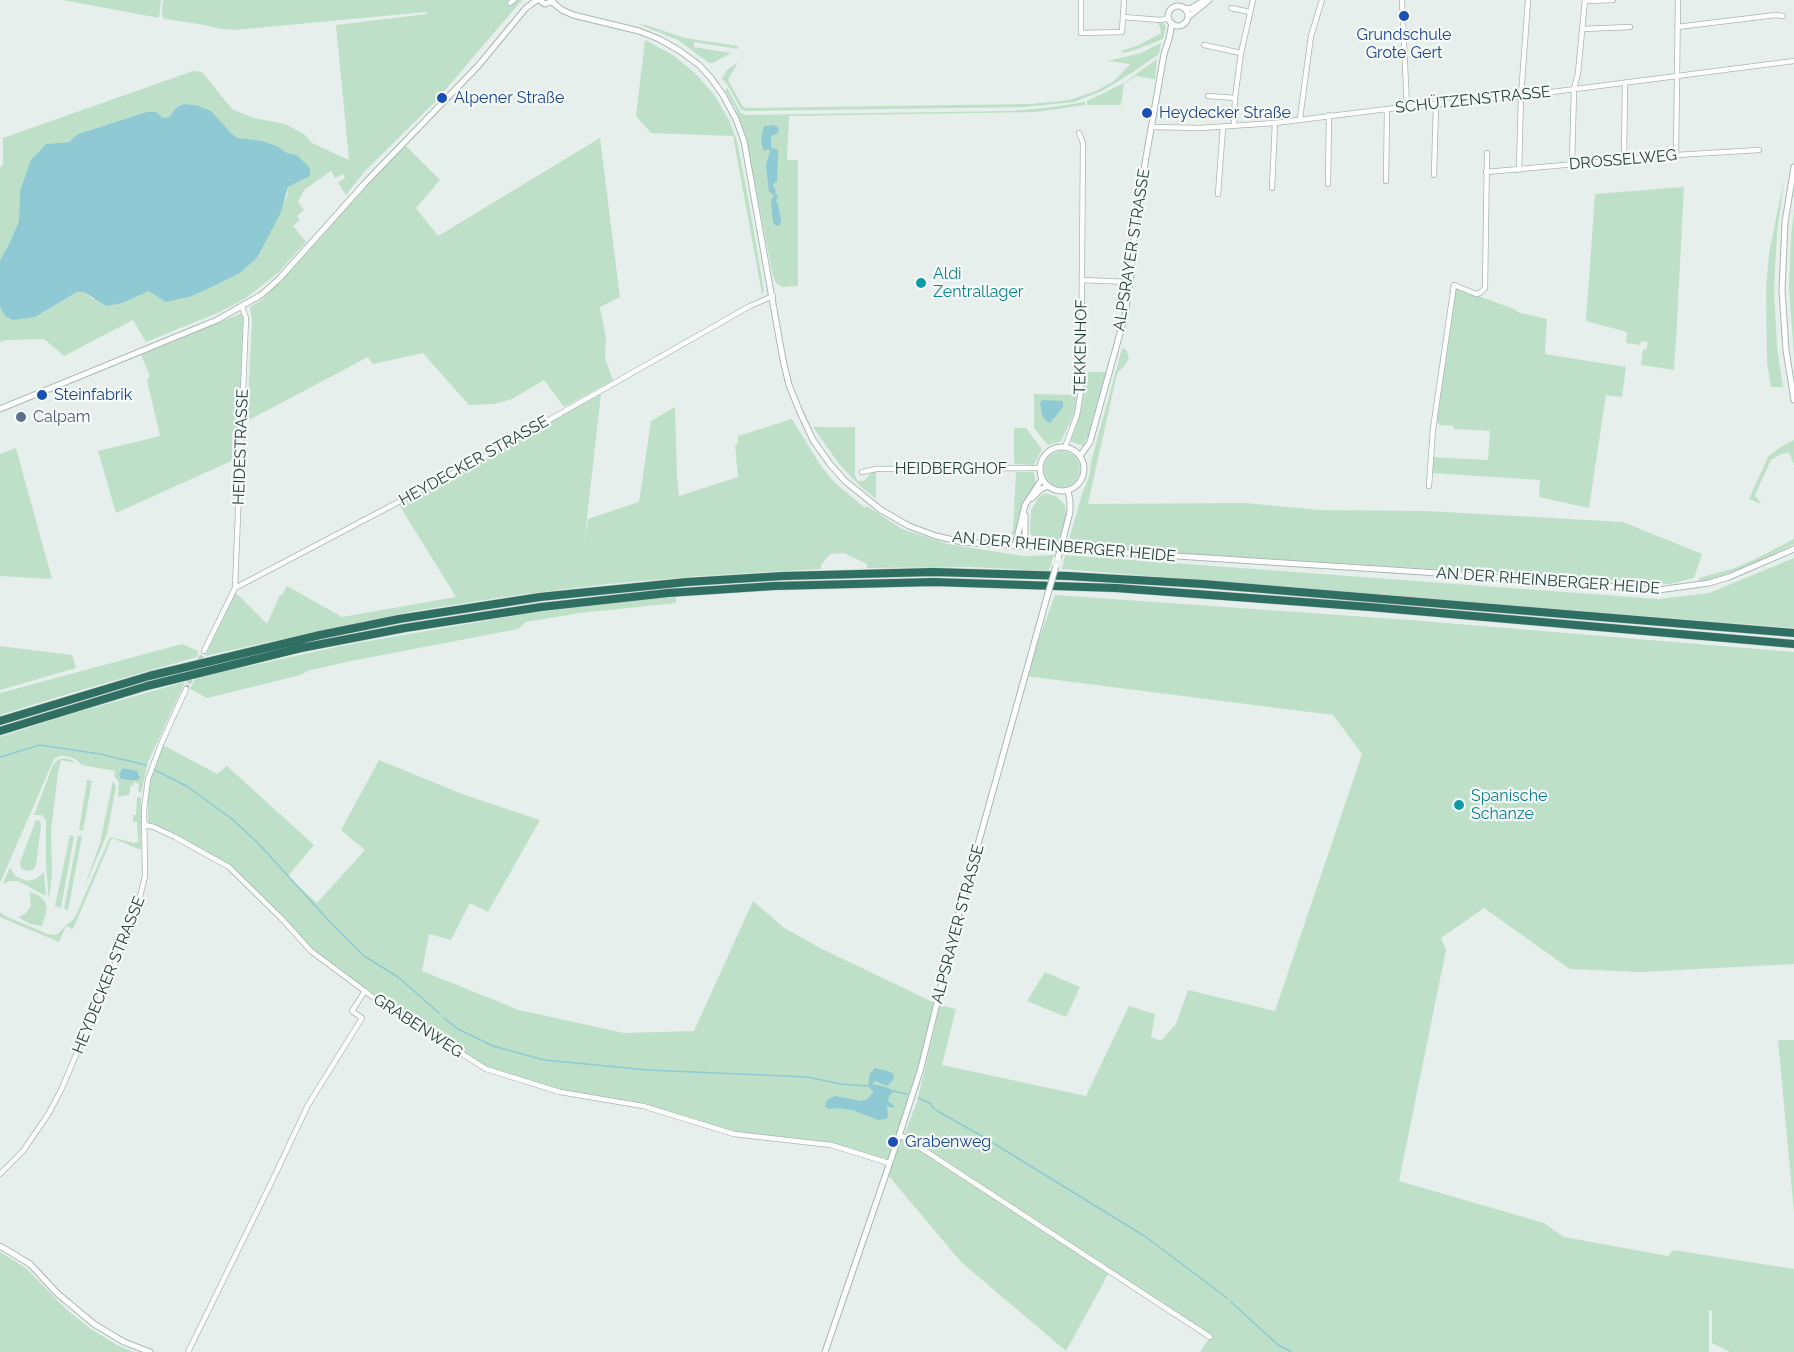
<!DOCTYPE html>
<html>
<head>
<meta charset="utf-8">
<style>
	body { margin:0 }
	canvas { display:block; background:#e6efeb }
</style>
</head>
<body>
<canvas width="1794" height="1352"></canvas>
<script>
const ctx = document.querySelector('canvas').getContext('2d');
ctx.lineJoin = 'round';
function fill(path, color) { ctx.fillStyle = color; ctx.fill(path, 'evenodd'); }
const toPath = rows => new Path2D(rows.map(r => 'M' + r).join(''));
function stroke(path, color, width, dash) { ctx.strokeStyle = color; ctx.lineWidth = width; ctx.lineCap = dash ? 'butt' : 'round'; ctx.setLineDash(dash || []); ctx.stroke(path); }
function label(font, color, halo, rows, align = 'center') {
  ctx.font = font + ' Raleway,sans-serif'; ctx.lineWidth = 4.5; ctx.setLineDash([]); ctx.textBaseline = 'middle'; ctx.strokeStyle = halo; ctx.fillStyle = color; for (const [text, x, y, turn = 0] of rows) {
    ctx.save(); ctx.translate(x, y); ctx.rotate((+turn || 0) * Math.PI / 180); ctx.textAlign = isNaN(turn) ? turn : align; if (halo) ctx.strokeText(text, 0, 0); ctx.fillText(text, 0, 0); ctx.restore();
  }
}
const green = toPath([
	[63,0,161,0,159,18],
	[163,0,522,0,434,103,365,171,346,195,338,183,345,178,343,174,335,178,331,171,304,190,298,202,304,210,297,216,300,220,293,226,306,242,278,273,246,298,220,312,146,342,133,320,64,356,44,339,6,340,0,342,0,307,5,316,35,317,77,292,84,292,93,299,121,303,149,291,192,296,216,285,240,273,257,258,287,196,288,187,310,176,297,155,287,153,277,146,262,141,238,139,232,134,211,111,196,105,183,104,176,108,169,117,78,134,69,142,46,144,26,173,20,190,19,221,9,244,0,260,0,167,3,165,3,138,193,71,202,72,232,109,254,118,285,124,304,134,312,143,349,160,336,25,427,14,426,12,235,30,222,29,199,24,164,19,162,15],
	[1156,22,1163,23,1166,26,1163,39,1132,51,1123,53,1121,51,1139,45,1161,33,1159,24],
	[638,24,646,25,685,38,738,46,738,49,694,42,694,47,731,53,713,63,709,63,678,40],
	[645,40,673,55,696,74,715,96,729,120,737,141,749,203,764,291,762,294,733,136,651,133,636,116],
	[1161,43,1159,54,1130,74,1102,91,1074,102,1024,107,745,111,741,109,727,84,722,79,727,70,738,62,728,80,743,107,748,108,1031,104,1069,100,1096,91,1114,81,1130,64,1108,61,1141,53],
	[1157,59,1155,79,1136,76,1124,84,1121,105,1087,105,1087,101,1124,83],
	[727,88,741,113,744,115,1011,111,1054,107,1085,102,1085,105,1036,112,789,116,787,160,798,160,798,286,782,287,776,283,772,272,746,136,736,109,725,90],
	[600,138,620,297,600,307,606,338,605,358,613,380,564,407,544,380,512,399,494,404,469,405,423,353,373,364,368,357,247,421,252,320,250,307,263,299,309,251,381,170,406,146,440,180,416,208,438,236],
	[1784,179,1777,234,1774,289,1777,347,1783,387,1771,387,1767,363,1766,291,1769,253],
	[1684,187,1676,341,1674,370,1641,365,1643,349,1646,350,1648,342,1641,341,1640,345,1626,343,1627,332,1586,321,1595,194],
	[1794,209,1794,356,1789,289,1791,237],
	[1457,288,1517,310,1517,312,1547,319,1545,354,1626,367,1622,397,1606,395,1589,508,1539,497,1540,480,1431,473,1432,457,1488,460,1490,431,1454,429,1453,426,1440,425,1437,423,1440,384,1454,290],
	[242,313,245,329,238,458,116,513,98,451,160,436,147,380,150,376,141,355],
	[1124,348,1127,351,1129,358,1125,365,1118,372,1116,378,1088,504,1245,503,1319,510,1427,511,1623,522,1702,554,1694,578,1670,584,1067,546,1083,491,1089,477,1091,462,1122,349],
	[1084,372,1106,372,1088,436,1083,446,1070,441,1082,407],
	[601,394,584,544,588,519,639,502,651,421,675,407,677,477,679,496,738,477,735,445,738,444,738,436,792,419,819,463,833,481,865,508,867,506,902,529,948,544,1023,556,1054,555,1049,571,971,567,867,568,867,564,844,553,830,554,821,565,821,569,700,576,608,584,517,595,415,611,350,624,205,656,235,592,267,624,280,595,282,595,287,586,342,617,456,597,398,503],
	[1034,394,1077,395,1074,414,1061,441,1048,445,1034,428],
	[813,427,855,427,855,476,858,481,864,481,871,473,876,471,876,499,859,485,839,464],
	[1014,428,1026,428,1041,448,1042,449,1034,465,1014,464],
	[1794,440,1794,465,1789,453,1781,454,1771,460,1755,495,1761,504,1749,499,1768,457,1779,448],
	[16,448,52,579,0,576,0,454],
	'1044 469a18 18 0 1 1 36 0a18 18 0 1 1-36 0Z',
	[1016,472,1034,472,1036,485,1022,507,1015,535,1011,534,1013,530],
	[1045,493,1057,497,1065,505,1066,515,1059,544,1040,542,1040,540,1033,537,1030,533,1031,510,1038,498],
	[1794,539,1794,544,1754,563,1716,578,1698,582,1699,578,1735,568,1755,559],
	[1065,555,1659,599,1709,593,1794,558,1794,628,1062,569],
	[1055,595,1410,620,1794,652,1794,964,1641,972,1570,969,1484,908,1441,938,1446,950,1399,1181,1544,1223,1564,1237,1668,1256,1673,1250,1794,1269,1794,1352,1730,1352,1712,1343,1712,1311,1709,1310,1709,1352,1200,1352,1210,1337,1110,1271,1066,1351,961,1262,888,1175,917,1102,940,1005,956,1009,942,1065,1086,1096,1129,1006,1155,1014,1151,1037,1161,1041,1176,1024,1188,990,1275,1011,1362,754,1333,715,1025,676],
	[676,597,676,603,580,613,526,622,518,629,351,661,307,671,301,675,207,698,190,689,195,679,217,673,346,645,525,614,628,601],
	[182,644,198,651,197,657,71,693,0,715,0,693],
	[0,646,72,655,76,668,0,690],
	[185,682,148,762,141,793,138,791,139,784,134,782,133,786,131,785,129,795,118,797,119,782,114,776,115,771,82,765,75,759,66,756,59,756,54,759,0,883,0,737,71,714],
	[123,768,137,771,140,775,137,780,122,779,119,777],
	[163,745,217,774,227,766,314,845,288,876,317,903,365,850,341,830,379,760,462,794,540,820,488,912,470,903,451,940,429,934,422,971,519,1010,624,1033,694,1031,753,901,783,927,820,948,937,1004,930,1036,889,1163,831,1145,734,1134,643,1106,560,1092,486,1069,374,998,311,951,229,867,212,857,148,826,148,795,151,776],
	[64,758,72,760,76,763,61,760,58,773,51,831,52,875,49,900,46,868,46,821,42,815,34,815,53,765,58,760],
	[87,780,92,781,83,831,79,830],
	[113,781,116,787,107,834,83,891,100,843],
	[138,797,141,797,141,850,112,838,73,929,66,926,59,942,0,917,0,912,7,917,48,934,55,935,59,933,65,926,73,920,77,913,110,837,134,843,138,842,137,822,133,822,133,815,136,815,137,798],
	[36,820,40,821,41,825,36,865,33,870,27,871,21,868,20,862],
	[70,835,74,836,61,908,55,906],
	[78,835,82,836,68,910,64,909],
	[10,867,15,876,27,881,36,879,44,872,46,896,18,881,10,881,3,884],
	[30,892,40,896,45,902,47,909,42,926,30,924,18,917,25,914,31,906],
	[1045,972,1080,987,1066,1017,1027,1001],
	[1778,1040,1794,1040,1794,1213],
	[0,1252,26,1268,66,1309,91,1329,117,1345,134,1352,0,1352]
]);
const water = toPath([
	[183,104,196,105,211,111,232,134,238,138,262,141,277,146,287,153,297,155,310,168,310,176,288,187,281,212,257,258,240,273,216,285,192,296,166,302,149,291,122,303,106,306,84,292,77,292,35,317,13,320,5,316,0,307,0,260,9,244,19,221,20,190,31,160,46,144,69,142,78,134,88,131,147,112,156,112,163,118,169,117,176,108],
	[772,125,778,127,779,130,777,134,773,135,771,138,771,148,777,149,778,152,777,182,774,183,773,186,776,190,775,193,778,196,776,201,778,204,781,220,780,225,776,226,773,222,771,201,774,195,769,192,766,166,770,151,768,149,764,151,761,142,763,129,765,126],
	[1042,400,1063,401,1063,407,1050,423,1046,421,1042,415,1040,403],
	[123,768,137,771,140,777,137,780,129,780,121,779,119,775],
	[875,1068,891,1072,894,1076,893,1080,887,1086,875,1081,872,1084,886,1087,894,1091,889,1096,888,1101,895,1107,893,1108,887,1106,888,1117,886,1119,878,1120,852,1110,837,1108,830,1109,825,1107,826,1102,830,1098,836,1096,861,1101,867,1099,873,1093,873,1091,868,1086,869,1079,870,1073]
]);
const stream = toPath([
	[0,757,40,745,100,754,146,765],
	[155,770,188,787,232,819,258,843,330,922,364,956,398,977,439,1013],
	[444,1018,458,1029,493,1046,544,1060,648,1070,808,1077,840,1084,868,1086],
	[893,1091,907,1094],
	[919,1098,931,1104,932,1107,939,1112,980,1135,1146,1237,1227,1298],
	[1231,1302,1277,1344,1291,1352]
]);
const minorTunnel = toPath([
	[186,689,204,651]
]);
const minor = toPath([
	[1081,0,1081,33,1122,32,1124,0],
	[1402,0,1407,107],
	[1585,1,1613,0],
	[510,3,514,0],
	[1231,8,1250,12],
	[1123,17,1161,20,1169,18],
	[1677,27,1776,15,1783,16],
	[1582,29,1630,27],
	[1204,45,1241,53],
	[1208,96,1235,98],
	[1300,118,1311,36,1322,0],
	[1234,125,1235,98,1241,53,1253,0],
	[1152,127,1200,128,1275,123,1387,109,1521,96,1794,61],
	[1676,155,1678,0],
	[1624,159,1625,83],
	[1572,165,1574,89,1578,73,1585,0],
	[1519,170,1521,96,1528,0],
	[1486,172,1676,155,1759,150],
	[1434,175,1436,104],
	[1386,181,1387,109],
	[1328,184,1329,115],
	[1272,188,1275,123],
	[1218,194,1223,127],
	[1082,280,1130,282],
	[1065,447,1077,415,1081,391,1083,143,1079,133],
	[862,472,876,469,1040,468],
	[1429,486,1433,429,1454,285,1476,294,1480,293,1485,288,1487,153],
	[235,588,246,318,242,307],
	[204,651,235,588,482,458,750,306,773,296],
	[145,825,154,827,175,837,229,867,281,918,311,951,374,998,486,1069,560,1092,643,1106,734,1134,831,1145,889,1163],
	[899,1136,904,1137,1210,1337],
	[0,1174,23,1151,49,1113,61,1090,135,917,145,876,144,809,148,779,161,744,186,689],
	[188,1352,273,1179,308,1105,362,1018,352,1011,365,991]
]);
const tertiary = toPath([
	[539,0,545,4,553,1],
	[552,2,562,10,573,15,639,31,659,39,680,51,699,65,711,78,723,95,736,119,744,141,783,360,789,385,799,410,813,440,830,464,845,481,881,510,909,526,936,536,962,542,1423,572,1658,590,1709,583,1729,577,1794,549],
	'1168 16a10 10 0 1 1 20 0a10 10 0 1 1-20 0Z',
	[1185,9,1192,8,1205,0],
	[1188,17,1209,0],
	[1794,167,1785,222,1782,290,1786,350,1794,400],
	[0,409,217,320,261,295,279,279,365,183,478,66,526,8,537,0],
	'1040 469a22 22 0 1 1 44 0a22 22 0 1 1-44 0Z',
	[1080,456,1090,442,1125,315,1130,282,1136,215,1164,54,1169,39,1172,23],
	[1032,498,1041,489,1048,486],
	[1062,543,1070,512,1070,502,1068,490],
	[1015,546,1025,505,1042,479],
	[1025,546,1025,515],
	[0,1246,30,1264,58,1294,94,1324,124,1342,150,1352],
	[825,1352,899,1136,921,1068,960,909,1047,597]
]);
const motorway = toPath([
	[0,721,149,676,320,635,399,619,540,597,588,592,687,582,783,576,933,572,1068,576,1203,584,1794,633],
	[0,731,147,686,301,648,405,628,541,607,668,593,774,586,934,582,1116,588,1370,607,1794,644]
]);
const tertiaryBridge = toPath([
	[1058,558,1062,543],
	[1047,597,1056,566]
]);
const markers = [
	[1404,16,6,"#1a4fb4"],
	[442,98,6,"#1a4fb4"],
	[1147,113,6,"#1a4fb4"],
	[921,283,6,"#0f9aa8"],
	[42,395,6,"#1a4fb4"],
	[21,417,6,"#5c6f8a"],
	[1459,805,6,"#0f9aa8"],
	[893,1142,6,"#1a4fb4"]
];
const transitNames = [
	["Grundschule",1404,35,"center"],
	["Grote Gert",1404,53,"center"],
	["Alpener Straße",454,98],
	["Heydecker Straße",1159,113],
	["Steinfabrik",54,395],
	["Grabenweg",905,1142]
];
const streetNames = [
	["SCHÜTZENSTRASSE",1473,100,-6],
	["DROSSELWEG",1623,160,-5],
	["ALPSRAYER STRASSE",1132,250,-81],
	["TEKKENHOF",1081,347,-89],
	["HEIDESTRASSE",241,447,-88],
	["HEYDECKER STRASSE",474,461,-29],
	["HEIDBERGHOF",951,469],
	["AN DER RHEINBERGER HEIDE",1064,547,5],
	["AN DER RHEINBERGER HEIDE",1548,581,4],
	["ALPSRAYER STRASSE",958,924,-75],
	["HEYDECKER STRASSE",109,975,-68],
	["GRABENWEG",418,1026,33]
];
const cultureNames = [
	["Aldi",933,274],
	["Zentrallager",933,292],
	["Spanische",1471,796],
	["Schanze",1471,814]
];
const serviceNames = [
	["Calpam",33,417]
];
fill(green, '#bfe0c8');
fill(water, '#8ec9d4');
stroke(stream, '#8ec9d4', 1.5);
stroke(minorTunnel, '#bfccc8', 4.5, [4.5, 2]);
stroke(minor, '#a8b8b2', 6);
stroke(tertiary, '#a8b8b2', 7);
stroke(motorway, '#c2cac8', 9);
stroke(minor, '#fff', 4.5);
stroke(tertiary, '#fff', 5);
stroke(motorway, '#2f6f62', 8);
stroke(tertiaryBridge, '#a8b8b2', 7, []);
stroke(tertiaryBridge, '#fff', 5);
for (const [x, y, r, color] of markers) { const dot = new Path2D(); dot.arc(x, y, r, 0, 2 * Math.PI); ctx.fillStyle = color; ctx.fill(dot); stroke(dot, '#f7fbf9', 2); }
label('16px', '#164399', '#f7fbf9', transitNames, 'left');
label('16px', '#24423a', '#f7fbf9', streetNames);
label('16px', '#0d838f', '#f7fbf9', cultureNames, 'left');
label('16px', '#4e5e75', '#f7fbf9', serviceNames, 'left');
</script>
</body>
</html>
